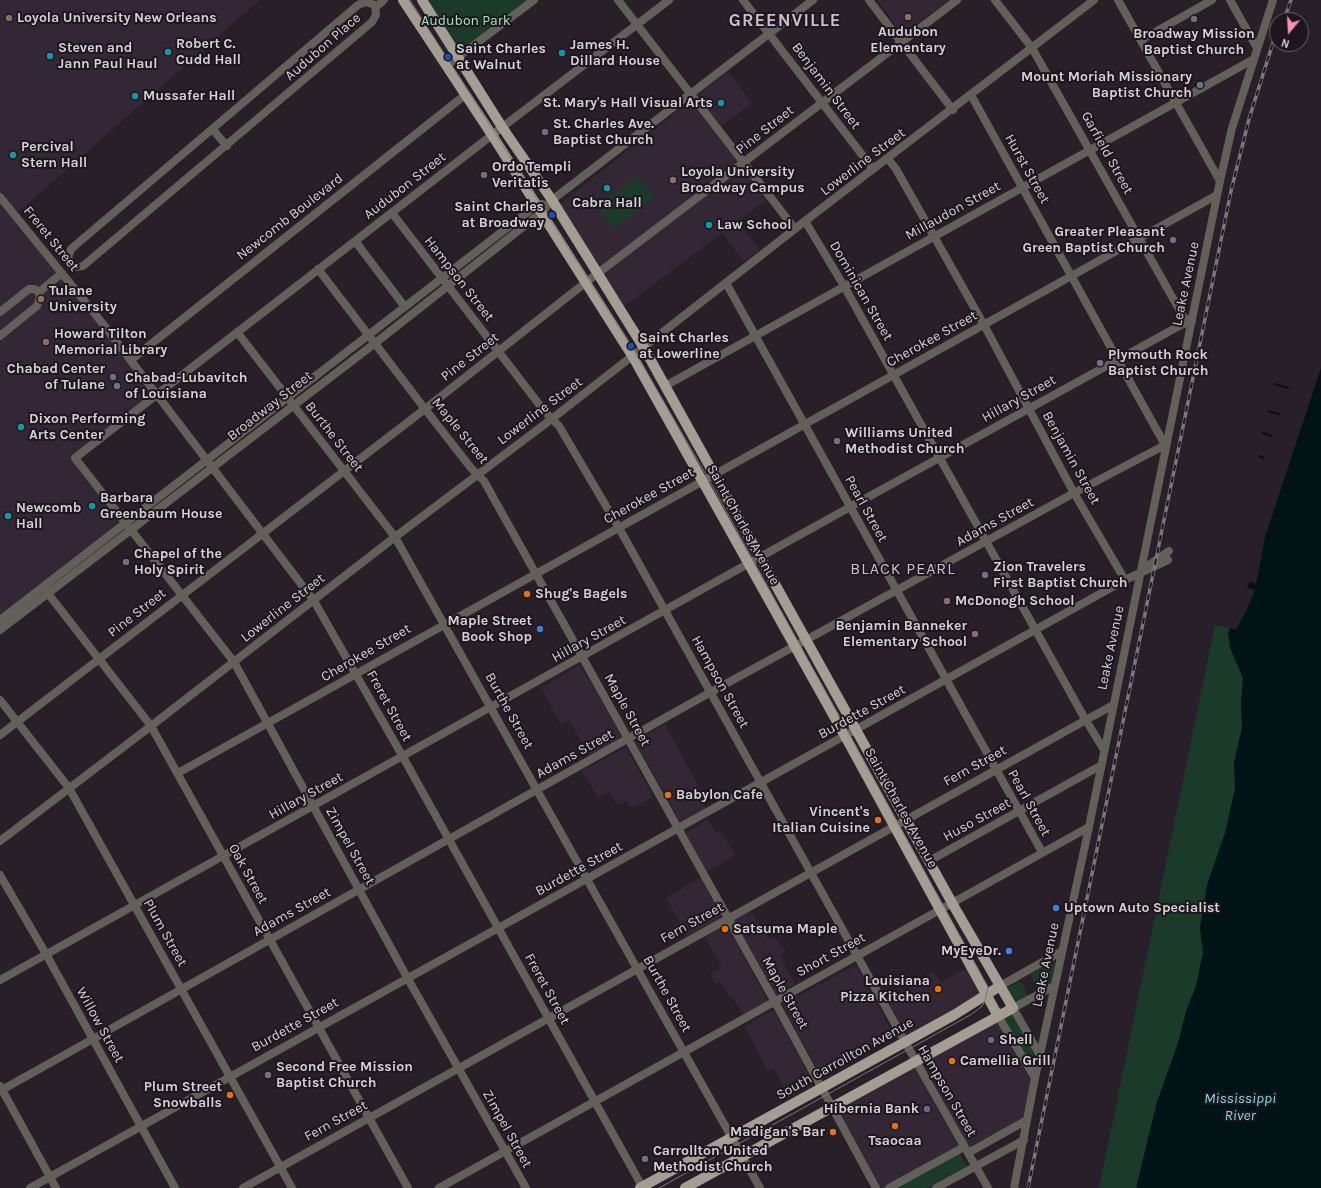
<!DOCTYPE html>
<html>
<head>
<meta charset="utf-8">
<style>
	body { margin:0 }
	#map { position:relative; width:1321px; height:1188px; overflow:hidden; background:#281f29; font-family:Karla,sans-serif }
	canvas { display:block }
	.north { position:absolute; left:1269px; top:12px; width:40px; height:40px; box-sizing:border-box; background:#1e161f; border:1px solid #686169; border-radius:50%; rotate:198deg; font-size:11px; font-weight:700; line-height:16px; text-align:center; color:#d7d1d8 }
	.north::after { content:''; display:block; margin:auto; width:14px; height:18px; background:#ff8eba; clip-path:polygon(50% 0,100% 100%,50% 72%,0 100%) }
</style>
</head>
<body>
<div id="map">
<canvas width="1321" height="1188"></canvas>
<div class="north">N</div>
</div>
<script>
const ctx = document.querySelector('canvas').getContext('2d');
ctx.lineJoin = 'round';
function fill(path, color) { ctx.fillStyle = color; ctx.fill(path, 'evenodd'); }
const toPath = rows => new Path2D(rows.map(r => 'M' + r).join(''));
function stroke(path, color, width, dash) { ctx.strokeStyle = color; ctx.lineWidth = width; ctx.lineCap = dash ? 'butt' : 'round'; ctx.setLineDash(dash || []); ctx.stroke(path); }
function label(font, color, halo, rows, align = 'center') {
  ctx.font = font + ' Karla,sans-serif'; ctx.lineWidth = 4; ctx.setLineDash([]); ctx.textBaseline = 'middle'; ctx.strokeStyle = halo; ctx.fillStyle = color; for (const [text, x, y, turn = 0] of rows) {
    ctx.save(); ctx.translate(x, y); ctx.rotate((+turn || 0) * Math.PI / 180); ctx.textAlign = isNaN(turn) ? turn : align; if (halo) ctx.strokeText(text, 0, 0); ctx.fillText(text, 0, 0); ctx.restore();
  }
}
const built = toPath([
	[0,0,260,0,15,215,157,394,75,458,125,524,0,619],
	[877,0,949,0,903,35],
	[728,71,752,103,718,129,770,197,738,221,760,250,744,262,722,233,622,308,561,206,561,203],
	[579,665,592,683,623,739,591,756,569,721,561,725,541,688],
	[665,724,700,789,704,796,702,799,706,809,681,824,635,742],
	[626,747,653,797,631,808,626,801,617,805,609,792,599,798,581,771],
	[708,819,716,833,720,831,736,855,705,873,686,833],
	[703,876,724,917,687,936,666,898],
	[750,909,769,940,775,937,786,952,780,956,795,984,775,996,735,928,733,919],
	[724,924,728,926,767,1000,765,1003,744,1015,732,997,729,996,720,982,715,984,710,974,722,968,704,936],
	[856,965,894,1036,820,1075,782,1004],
	[968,967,980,993,979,995,907,1037,887,1000,913,985,925,987,920,979,933,971,941,982],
	[772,1010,775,1011,814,1084,789,1098,774,1068,767,1071,745,1026],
	[994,1021,998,1023,1032,1079,1026,1117,970,1146,966,1144,922,1059],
	[915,1060,961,1145,894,1188,876,1188,832,1106]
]);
const green = toPath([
	[427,0,532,0,460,53],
	[636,176,654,198,614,229,597,207],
	[1215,625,1230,628,1253,670,1237,798,1200,928,1203,952,1203,969,1138,1188,1099,1188],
	[1056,960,1052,983,1037,991,1031,974],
	[1019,982,1022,983,1028,996,1015,1003,1007,988],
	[1013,1011,1038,1053,1034,1069,1002,1017],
	[959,1153,967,1166,927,1188,896,1188]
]);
const water = toPath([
	[1321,350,1321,1188,1136,1188,1157,1102,1179,1040,1186,1011,1196,986,1203,952,1200,928,1207,885,1225,833,1235,789,1234,763,1242,727,1241,703,1243,678,1230,648,1228,632,1242,605]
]);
const pier = toPath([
	[1321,348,1321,368,1265,537,1258,575,1256,584,1254,583,1247,581,1260,519,1316,357],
	[1245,587,1255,590,1250,603,1236,630,1228,628,1233,622]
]);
const stream = toPath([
	[1274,384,1288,388],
	[1268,411,1279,414],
	[1263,433,1271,436],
	[1259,456,1263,458]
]);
const minor = toPath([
	[618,0,795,229],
	[743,0,873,169],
	[869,0,953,110],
	[995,0,1032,48,1184,318,1192,321],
	[1118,0,1220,181],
	[1230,0,1257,48],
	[366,2,375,5,376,15,372,22,83,266,76,267,70,263,68,257,71,249,358,5,366,2],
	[376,7,384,0],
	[1141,40,1212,0],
	[446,66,534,0],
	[971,95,1165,445],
	[213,130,227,146],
	[888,159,896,169,984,325,1074,493,1125,580],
	[0,197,103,324,314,601,403,757,643,1188],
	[392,213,545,412,559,426,619,528,909,1049,988,1188],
	[805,221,844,286,1085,719,1104,750],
	[355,241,405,307],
	[318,269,425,409,471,468,484,481,775,1002,876,1188],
	[726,283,1042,852],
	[39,292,62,273],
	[0,312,29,289,34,289,39,292,40,297,37,306,0,336],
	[237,332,395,537,760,1188],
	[131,360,465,95],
	[665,386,1254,59],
	[1150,564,1169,551],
	[43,587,151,726,408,1188],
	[0,620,512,224,537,205,542,204],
	[0,630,374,344,542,212,552,200,813,0],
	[0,700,69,788,292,1188],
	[0,735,425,409,585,283,957,0],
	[178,773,1217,195],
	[0,841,151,726,395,537,553,418,805,221,1094,0],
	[929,861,1100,766],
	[0,875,46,954,175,1188],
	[0,980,850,507,1181,325,1192,321],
	[1000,986,1062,951],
	[998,1016,1035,1078],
	[1040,1055,1013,1008,1054,986],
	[0,1086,56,1188],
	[0,1091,711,692,1074,493,1165,445],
	[968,1153,1027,1120],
	[30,1188,1125,580,1168,560],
	[243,1188,1113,705],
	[439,1188,1089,827],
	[526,1188,408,979,234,662,75,458,492,135,669,0],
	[889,1188,964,1147],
	[936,1188,1024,1140],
	[1014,1188,1035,1078,1089,827,1220,181,1232,128,1273,0]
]);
const major = toPath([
	[403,0,492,135,633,357,845,736,998,1016],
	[422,0,502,127,552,200,644,348,956,910,1013,1008,685,1188],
	[640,1188,954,1015,1000,986]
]);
const tram = toPath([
	[410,0,636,354,708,478,988,987,985,1001,982,1006,972,1014,659,1188]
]);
const rail = toPath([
	[1284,20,1291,0],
	[1028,1188,1231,191,1249,119,1277,30]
]);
const markers = [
	[908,17,4,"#8d6e63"],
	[9,18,4,"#8d6e63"],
	[1194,19,4,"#6b7280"],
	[168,52,4,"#0f9aa8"],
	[562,53,4,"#0f9aa8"],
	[50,56,4,"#0f9aa8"],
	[448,57,4,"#1a4fb4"],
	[1200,85,4,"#6b7280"],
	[135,96,4,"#0f9aa8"],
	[721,103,4,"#0f9aa8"],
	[545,132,4,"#6b7280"],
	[13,155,4,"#0f9aa8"],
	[484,175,4,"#6b7280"],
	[673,180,4,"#8d6e63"],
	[607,188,4,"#0f9aa8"],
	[552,215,4,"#1a4fb4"],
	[709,225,4,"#0f9aa8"],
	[1173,240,4,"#6b7280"],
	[41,299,4,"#8d6e63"],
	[46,342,4,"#8d6e63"],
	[631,346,4,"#1a4fb4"],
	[1100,363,4,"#6b7280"],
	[113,377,4,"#6b7280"],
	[117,386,4,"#6b7280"],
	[21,427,4,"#0f9aa8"],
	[837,441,4,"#6b7280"],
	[92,506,4,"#0f9aa8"],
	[8,516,4,"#0f9aa8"],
	[126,562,4,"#6b7280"],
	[985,575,4,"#6b7280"],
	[527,594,4,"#e8710a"],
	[947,601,4,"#8d6e63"],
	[540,629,4,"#3f7fe0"],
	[975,634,4,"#8d6e63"],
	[668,795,4,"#e8710a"],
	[878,820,4,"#e8710a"],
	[1056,908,4,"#3f7fe0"],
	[725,929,4,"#e8710a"],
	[1009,951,4,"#3f7fe0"],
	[938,989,4,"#e8710a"],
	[991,1040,4,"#5c6f8a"],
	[952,1061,4,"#e8710a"],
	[268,1075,4,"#6b7280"],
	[230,1095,4,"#e8710a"],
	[927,1109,4,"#5c6f8a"],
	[895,1126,4,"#e8710a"],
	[833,1132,4,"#e8710a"],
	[645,1159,4,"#6b7280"]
];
const poiNames = [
	["Loyola University New Orleans",17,18],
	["Audubon",908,32,"center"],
	["Elementary",908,48,"center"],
	["Broadway Mission",1194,34,"center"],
	["Baptist Church",1194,50,"center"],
	["Robert C.",176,44],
	["Cudd Hall",176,60],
	["James H.",570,45],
	["Dillard House",570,61],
	["Steven and",58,48],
	["Jann Paul Haul",58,64],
	["Saint Charles",456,49],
	["at Walnut",456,65],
	["Mount Moriah Missionary",1192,77,"right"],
	["Baptist Church",1192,93,"right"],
	["Mussafer Hall",143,96],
	["St. Mary's Hall Visual Arts",713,103,"right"],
	["St. Charles Ave.",553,124],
	["Baptist Church",553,140],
	["Percival",21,147],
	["Stern Hall",21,163],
	["Ordo Templi",492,167],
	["Veritatis",492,183],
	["Loyola University",681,172],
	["Broadway Campus",681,188],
	["Cabra Hall",607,203,"center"],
	["Saint Charles",544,207,"right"],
	["at Broadway",544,223,"right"],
	["Law School",717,225],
	["Greater Pleasant",1165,232,"right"],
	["Green Baptist Church",1165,248,"right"],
	["Tulane",49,291],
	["University",49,307],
	["Howard Tilton",54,334],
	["Memorial Library",54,350],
	["Saint Charles",639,338],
	["at Lowerline",639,354],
	["Plymouth Rock",1108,355],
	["Baptist Church",1108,371],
	["Chabad Center",105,369,"right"],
	["of Tulane",105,385,"right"],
	["Chabad-Lubavitch",125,378],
	["of Louisiana",125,394],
	["Dixon Performing",29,419],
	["Arts Center",29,435],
	["Williams United",845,433],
	["Methodist Church",845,449],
	["Barbara",100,498],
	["Greenbaum House",100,514],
	["Newcomb",16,508],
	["Hall",16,524],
	["Chapel of the",134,554],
	["Holy Spirit",134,570],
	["Zion Travelers",993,567],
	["First Baptist Church",993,583],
	["Shug's Bagels",535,594],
	["McDonogh School",955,601],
	["Maple Street",532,621,"right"],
	["Book Shop",532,637,"right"],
	["Benjamin Banneker",967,626,"right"],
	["Elementary School",967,642,"right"],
	["Babylon Cafe",676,795],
	["Vincent's",870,812,"right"],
	["Italian Cuisine",870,828,"right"],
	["Uptown Auto Specialist",1064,908],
	["Satsuma Maple",733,929],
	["MyEyeDr.",1001,951,"right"],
	["Louisiana",930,981,"right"],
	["Pizza Kitchen",930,997,"right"],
	["Shell",999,1040],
	["Camellia Grill",960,1061],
	["Second Free Mission",276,1067],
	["Baptist Church",276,1083],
	["Plum Street",222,1087,"right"],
	["Snowballs",222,1103,"right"],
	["Hibernia Bank",919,1109,"right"],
	["Madigan's Bar",825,1132,"right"],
	["Tsaocaa",895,1141,"center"],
	["Carrollton United",653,1151],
	["Methodist Church",653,1167]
];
const parkNames = [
	["Audubon Park",466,21]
];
const streetNames = [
	["Audubon Place",323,47,-41],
	["Benjamin Street",826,86,53],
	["Pine Street",765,130,-38],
	["Garfield Street",1107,153,61],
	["Lowerline Street",863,162,-37],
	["Hurst Street",1027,169,61],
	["Audubon Street",405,186,-38],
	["Millaudon Street",953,211,-29],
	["Newcomb Boulevard",290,217,-38],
	["Freret Street",51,239,51],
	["Hampson Street",459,279,52],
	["Leake Avenue",1186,284,-78],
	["Dominican Street",861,291,60],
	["Cherokee Street",932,339,-29],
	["Pine Street",470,357,-38],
	["Hillary Street",1019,399,-29],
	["Broadway Street",270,406,-38],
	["Lowerline Street",540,411,-37],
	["Maple Street",460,431,51],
	["Burthe Street",334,437,52],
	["Benjamin Street",1071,458,61],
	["Cherokee Street",649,496,-29],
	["Pearl Street",866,509,61],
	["Adams Street",995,522,-29],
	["Saint Charles Avenue",743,525,61],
	["Lowerline Street",283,608,-38],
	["Pine Street",137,613,-38],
	["Hillary Street",589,639,-29],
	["Leake Avenue",1111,648,-78],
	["Cherokee Street",366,653,-30],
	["Hampson Street",720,682,61],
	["Freret Street",389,706,61],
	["Maple Street",627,710,61],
	["Burthe Street",509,711,61],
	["Burdette Street",862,712,-29],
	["Adams Street",575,754,-29],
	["Fern Street",975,766,-29],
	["Hillary Street",306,796,-29],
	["Pearl Street",1029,803,61],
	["Saint Charles Avenue",901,808,61],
	["Huso Street",977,820,-29],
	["Zimpel Street",350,846,61],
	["Burdette Street",579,869,-29],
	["Oak Street",248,874,61],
	["Adams Street",292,912,-29],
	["Fern Street",692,923,-29],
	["Plum Street",165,933,61],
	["Short Street",831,955,-29],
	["Leake Avenue",1046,965,-78],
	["Freret Street",547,989,61],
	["Maple Street",785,993,61],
	["Burthe Street",667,994,61],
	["Willow Street",100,1025,61],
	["Burdette Street",295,1025,-29],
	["South Carrollton Avenue",845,1059,-29],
	["Hampson Street",947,1091,60],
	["Fern Street",336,1121,-29],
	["Zimpel Street",507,1129,61]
];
const waterNames = [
	["Mississippi",1240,1099],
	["River",1240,1116]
];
const quarterNames = [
	["BLACK PEARL",903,569]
];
const districtNames = [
	["GREENVILLE",785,21]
];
fill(built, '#332635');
fill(green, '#1b3a29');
fill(water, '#001416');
fill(pier, '#281f29');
stroke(stream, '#001416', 2);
stroke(minor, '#63605a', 8);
stroke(major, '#a39e91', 10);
stroke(tram, '#7d757e', 1);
stroke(rail, '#7d757e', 3.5);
stroke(rail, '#1e161f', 2, [6]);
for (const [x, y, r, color] of markers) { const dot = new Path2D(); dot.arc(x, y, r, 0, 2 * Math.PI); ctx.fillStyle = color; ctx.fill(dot); stroke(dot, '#1e161f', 1.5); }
label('bold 14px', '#d7d1d8', '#1e161f', poiNames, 'left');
label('14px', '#a5e5be', '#1e161f', parkNames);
label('14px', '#d7d1d8', '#1e161f', streetNames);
label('italic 15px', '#81d8de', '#1e161f', waterNames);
ctx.letterSpacing = '1px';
label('16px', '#cbbfcc', '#1e161f', quarterNames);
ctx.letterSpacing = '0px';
ctx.letterSpacing = '1px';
label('bold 18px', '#cbbfcc', '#1e161f', districtNames);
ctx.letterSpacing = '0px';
</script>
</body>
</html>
